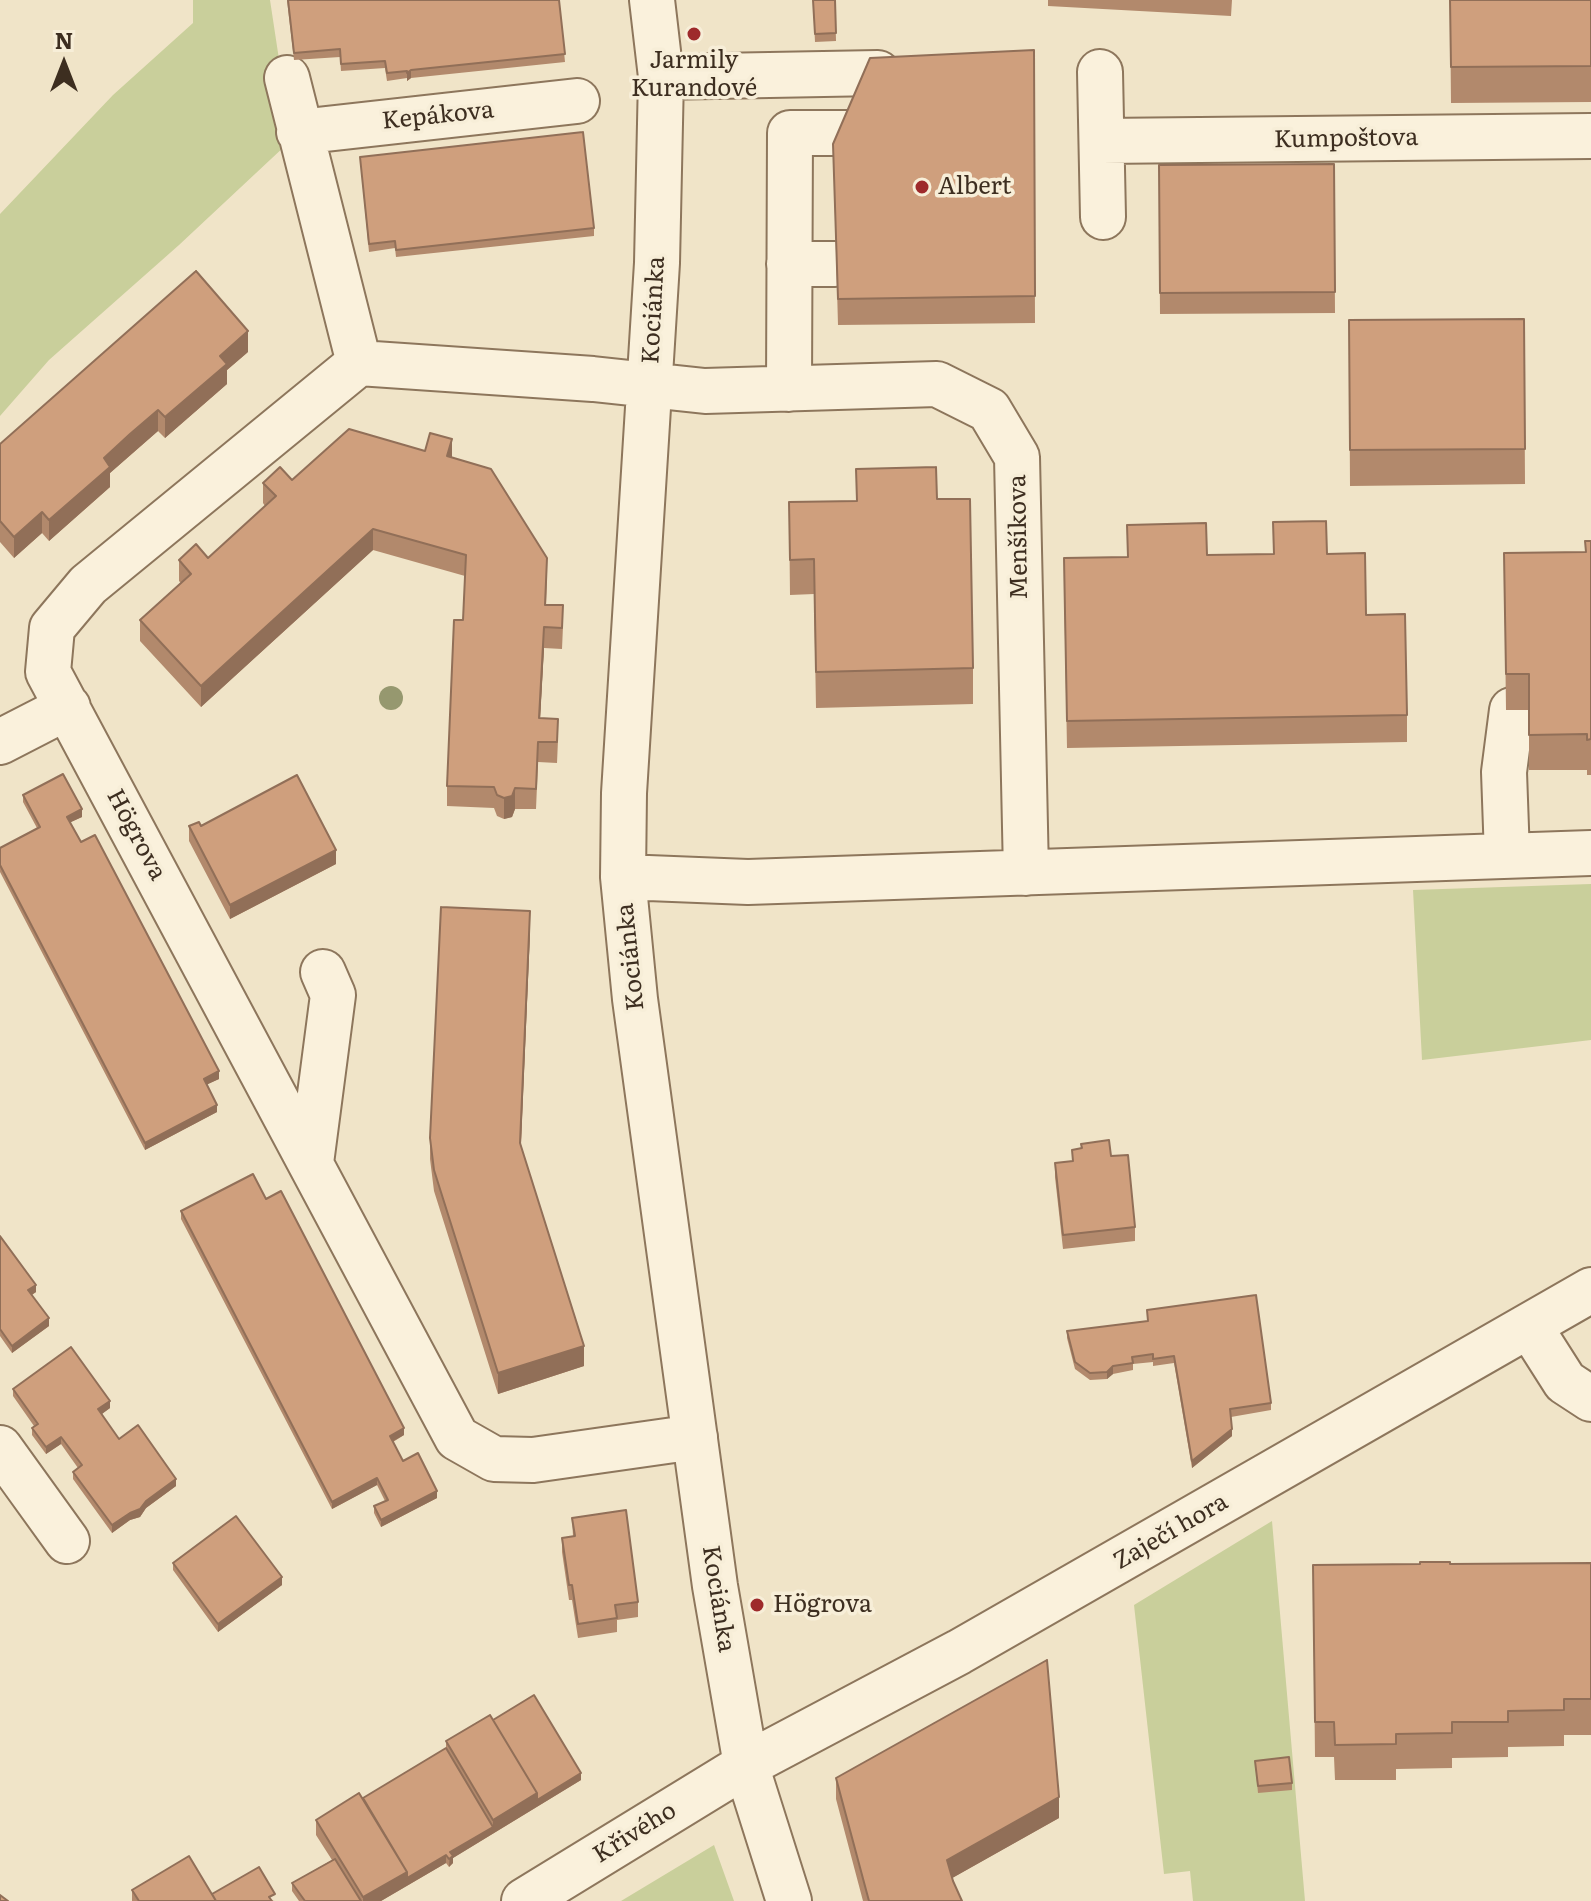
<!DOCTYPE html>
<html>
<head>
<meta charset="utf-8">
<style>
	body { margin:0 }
	#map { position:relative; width:1591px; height:1901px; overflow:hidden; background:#f0e4c8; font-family:Literata,serif }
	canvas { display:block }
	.north { position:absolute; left:24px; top:24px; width:80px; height:80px; -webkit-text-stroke:6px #f7eed8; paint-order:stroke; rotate:0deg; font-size:22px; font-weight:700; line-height:32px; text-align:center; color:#3d2e20 }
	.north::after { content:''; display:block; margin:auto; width:28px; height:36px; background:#3d2e20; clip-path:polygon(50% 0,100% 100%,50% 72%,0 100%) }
</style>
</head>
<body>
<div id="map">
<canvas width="1591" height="1901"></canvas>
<div class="north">N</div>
</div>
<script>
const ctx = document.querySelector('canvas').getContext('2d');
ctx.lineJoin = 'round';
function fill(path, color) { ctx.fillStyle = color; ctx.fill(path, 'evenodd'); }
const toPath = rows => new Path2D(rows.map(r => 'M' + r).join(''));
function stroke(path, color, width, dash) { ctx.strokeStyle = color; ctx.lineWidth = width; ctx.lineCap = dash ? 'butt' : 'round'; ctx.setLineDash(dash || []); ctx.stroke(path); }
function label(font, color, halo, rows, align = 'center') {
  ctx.font = font + ' Literata,serif'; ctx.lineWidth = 7; ctx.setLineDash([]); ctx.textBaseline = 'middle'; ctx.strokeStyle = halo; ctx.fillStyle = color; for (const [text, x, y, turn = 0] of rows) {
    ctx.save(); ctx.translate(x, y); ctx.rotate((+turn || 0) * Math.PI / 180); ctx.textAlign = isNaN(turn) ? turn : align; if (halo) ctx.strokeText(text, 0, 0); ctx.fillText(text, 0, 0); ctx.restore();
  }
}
const green = toPath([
	[193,0,270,0,280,66,266,68,286,145,179,245,49,360,0,416,0,214,113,95,193,23],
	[1591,884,1591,1040,1422,1060,1413,890],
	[1272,1521,1305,1901,1193,1901,1190,1871,1164,1874,1134,1605],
	[714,1845,734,1901,621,1901]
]);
const minor = toPath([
	[652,0,661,77,657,263,624,793,623,877,635,999,715,1586,746,1765,789,1901],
	[1100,72,1103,217],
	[661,77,878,73],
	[287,78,359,363],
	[299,132,577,101],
	[1102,141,1591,136],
	[789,264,835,264],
	[789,389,790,133,849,133],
	[0,742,68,707],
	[1507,856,1504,772,1512,710],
	[623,877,748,882,1591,853],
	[311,1163,333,995,323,972],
	[1530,1327,1565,1382,1591,1399],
	[695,1437,533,1460,494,1459,457,1438,48,672,52,628,88,585,359,363,593,379,705,391,937,384,989,410,1017,457,1026,873],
	[0,1448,67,1541],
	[524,1901,746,1765,959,1652,1591,1290]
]);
const trees = [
	[391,698]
];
const wall = toPath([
	[287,0,559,0,565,62,411,78,407,81,407,78,387,81,385,68,341,71,340,57,294,60],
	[813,0,835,0,836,41,815,42],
	[1048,0,1232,0,1231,16,1048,6],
	[1450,0,1591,0,1591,102,1451,103],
	[1034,50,1035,323,838,325,833,144],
	[360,157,594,228,594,236,396,257,395,248,369,252],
	[1334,164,1335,313,1160,314,1159,165],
	[1524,319,1525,484,1350,486,1349,320],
	[248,352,227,370,227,384,165,438,158,431,110,473,110,487,49,541,42,533,14,558,0,542,0,444],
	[452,458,547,579,546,605,563,626,562,649,544,648,540,718,558,740,557,763,538,762,536,809,515,809,512,817,504,819,497,816,494,808,447,806,447,786,463,620,465,576,373,550,201,707,140,641,140,620,181,583,179,581,179,560,208,558,265,506,263,503,263,483,292,480],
	[937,499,973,668,973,704,816,708,814,594,790,595,789,502],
	[1591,541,1591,775,1587,775,1587,770,1529,770,1529,710,1506,710,1504,553,1585,552],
	[1327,554,1366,615,1407,715,1407,742,1067,748,1064,585,1207,555],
	[23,795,82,817,70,822,219,1079,207,1084,217,1112,145,1150,0,872,0,848,37,828,23,802],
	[189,826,201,826,336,864,230,919,189,841],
	[530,932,521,1145,584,1366,498,1394,434,1191,430,1159,430,1138],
	[1072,1150,1111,1156,1135,1227,1135,1241,1063,1249,1055,1177,1055,1163,1072,1161],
	[266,1199,404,1435,393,1442,403,1461,437,1498,381,1527,374,1513,374,1506,385,1501,377,1485,332,1509,181,1219,181,1211],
	[0,1236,36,1292,32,1295,49,1326,12,1353,0,1336],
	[1147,1310,1271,1403,1271,1410,1231,1417,1232,1436,1192,1468,1174,1363,1153,1366,1153,1362,1133,1364,1133,1370,1113,1374,1107,1379,1090,1380,1075,1369,1067,1338,1067,1331,1147,1321],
	[13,1389,110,1408,101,1414,119,1439,176,1486,146,1508,140,1517,130,1520,112,1533,73,1479,73,1472,78,1468,61,1444,46,1454,32,1435,32,1428,34,1426,13,1396],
	[572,1518,638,1602,638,1617,617,1620,617,1632,578,1638,572,1600,569,1600,562,1552,562,1538,573,1536],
	[173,1563,282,1585,218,1632,173,1570],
	[1591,1563,1591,1735,1564,1735,1564,1746,1508,1747,1508,1757,1452,1758,1452,1768,1396,1769,1396,1780,1335,1780,1334,1757,1315,1757,1313,1565],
	[493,1720,581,1780,453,1858,453,1863,449,1867,446,1863,381,1901,299,1901,292,1891,292,1883,332,1860,316,1835,316,1820,363,1798,446,1748,446,1741],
	[1255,1761,1292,1783,1292,1790,1258,1793],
	[836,1778,1059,1818,952,1878,962,1901,863,1901,836,1799],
	[132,1890,212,1894,275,1901,132,1901]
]);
const shadedWall = toPath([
	[411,70,411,78,407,81,407,73],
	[248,331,248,352,227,370,227,384,165,438,165,417,220,356],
	[158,410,158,431,110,473,110,487,49,541,49,520,104,458],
	[452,439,452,459,447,456],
	[42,512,42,533,14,558,14,537],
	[373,529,373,550,201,707,201,686],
	[544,627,544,648,539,739,539,718],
	[515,788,515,809,512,817,504,819,504,798],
	[82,809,82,817,67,824,67,817],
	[336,850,336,864,230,919,230,905],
	[530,911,530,932,520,1163,520,1143],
	[219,1071,219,1079,204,1086,204,1079],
	[217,1105,217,1112,145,1150,145,1143],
	[36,1285,36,1292,28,1297,28,1290],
	[49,1318,49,1326,12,1353,12,1346],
	[584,1346,584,1366,498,1394,498,1373],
	[1113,1366,1113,1374,1107,1379,1107,1372],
	[110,1401,110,1408,98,1417,98,1409],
	[404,1428,404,1435,390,1443,390,1436],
	[1232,1429,1232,1436,1192,1468,1192,1461],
	[61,1437,61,1444,46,1454,46,1447],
	[377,1478,377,1485,332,1509,332,1502],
	[176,1479,176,1486,146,1508,140,1517,130,1520,112,1533,112,1525],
	[437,1491,437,1498,381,1527,381,1520],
	[282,1577,282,1585,218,1632,218,1624],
	[581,1773,581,1780,453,1858,453,1863,449,1867,450,1852,493,1827,493,1820,537,1793],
	[1059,1797,1059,1818,947,1881,947,1860],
	[446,1855,446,1863,381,1901,363,1901,363,1897,407,1872]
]);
const building = toPath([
	[288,0,559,0,565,54,411,70,407,73,407,71,387,73,385,61,341,64,340,49,294,53,288,0],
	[813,0,835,0,836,33,815,34,813,0],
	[1450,0,1591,0,1591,66,1451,67,1450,0],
	[1034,50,1035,296,838,299,833,144,870,58,1034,50],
	[583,132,594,228,396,250,395,241,369,244,360,157,583,132],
	[1334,164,1335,292,1160,293,1159,165,1334,164],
	[196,271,248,331,220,356,227,364,165,417,158,410,130,434,104,458,110,467,49,520,42,512,14,537,0,521,0,444,196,271],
	[1524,319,1525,449,1350,450,1349,320,1524,319],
	[349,429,425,451,430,433,452,439,447,456,491,469,547,558,545,605,563,605,562,628,544,627,539,718,558,719,557,742,538,742,536,789,515,788,512,796,504,798,497,795,494,787,447,786,454,620,463,620,466,555,373,529,201,686,140,620,191,574,179,560,196,544,208,558,276,496,263,483,280,467,292,480,349,429],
	[936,467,937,499,970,499,973,668,816,672,814,559,790,560,789,502,857,501,856,469,936,467],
	[1326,521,1327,554,1365,553,1366,615,1405,614,1407,715,1067,721,1064,558,1128,557,1127,525,1206,523,1207,555,1274,554,1273,522,1326,521],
	[1585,541,1591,541,1591,739,1587,740,1587,734,1529,735,1529,674,1506,674,1504,553,1586,552,1585,541],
	[63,774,82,809,67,817,81,842,95,835,219,1071,204,1079,217,1105,145,1143,0,865,0,848,40,827,23,795,63,774],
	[297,775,336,850,230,905,189,826,199,822,201,826,297,775],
	[441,907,530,911,520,1143,584,1346,498,1373,434,1170,430,1138,441,907],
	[1109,1140,1111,1156,1128,1155,1135,1227,1063,1235,1055,1163,1073,1161,1072,1150,1082,1148,1081,1144,1109,1140],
	[253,1174,266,1199,281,1191,404,1428,390,1436,403,1461,418,1453,437,1491,381,1520,374,1506,388,1500,377,1478,332,1502,181,1211,253,1174],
	[0,1236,36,1285,28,1290,49,1318,12,1346,0,1329,0,1236],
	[1256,1295,1271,1403,1230,1409,1232,1429,1192,1461,1174,1356,1153,1359,1153,1354,1132,1357,1133,1363,1113,1366,1107,1372,1090,1373,1075,1362,1067,1331,1148,1321,1147,1310,1256,1295],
	[71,1347,110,1401,98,1409,119,1439,138,1425,176,1479,146,1501,140,1509,130,1513,112,1525,73,1472,82,1465,61,1437,46,1447,32,1428,38,1424,13,1389,71,1347],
	[626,1510,638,1602,615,1605,617,1618,578,1624,572,1585,569,1585,562,1538,575,1536,572,1518,626,1510],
	[236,1516,282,1577,218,1624,173,1563,236,1516],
	[1420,1562,1450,1562,1450,1564,1591,1563,1591,1699,1564,1699,1564,1710,1508,1711,1508,1722,1452,1722,1452,1733,1396,1734,1396,1744,1335,1745,1334,1722,1315,1722,1313,1565,1420,1564,1420,1562],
	[1047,1660,1059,1797,947,1860,953,1881,962,1901,869,1901,836,1778,1047,1660],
	[534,1695,581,1773,537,1800,537,1793,493,1720,534,1695],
	[490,1715,537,1793,493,1820,446,1741,490,1715],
	[446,1748,493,1827,450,1852,453,1856,449,1859,446,1855,407,1878,407,1872,363,1798,446,1748],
	[1289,1757,1292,1783,1258,1786,1255,1761,1289,1757],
	[359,1793,407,1872,363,1897,316,1820,359,1793],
	[189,1856,216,1901,139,1901,132,1890,189,1856],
	[335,1859,361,1901,305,1901,292,1883,335,1859],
	[259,1867,275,1894,269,1897,272,1901,216,1901,212,1894,259,1867],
	[0,1895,8,1901,0,1901,0,1895]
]);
const markers = [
	[694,34,8,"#9e2a2b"],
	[922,187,8,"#9e2a2b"],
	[757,1605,8,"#9e2a2b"]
];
const poiNames = [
	["Jarmily",694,61,"center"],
	["Kurandové",694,89,"center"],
	["Albert",938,187],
	["Högrova",773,1605]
];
const streetNames = [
	["Kepákova",438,116,-6],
	["Kumpoštova",1346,139,-1],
	["Kociánka",654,310,-87],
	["Menšíkova",1019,537,-91],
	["Högrova",136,835,62],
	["Kociánka",631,957,-96],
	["Zaječí hora",1171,1532,-30],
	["Kociánka",718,1599,81],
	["Křivého",635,1833,-32]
];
fill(green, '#c9cf9b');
stroke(minor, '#8d765c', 48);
stroke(minor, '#faf1dc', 44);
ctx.fillStyle = '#96986f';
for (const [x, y] of trees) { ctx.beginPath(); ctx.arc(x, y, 12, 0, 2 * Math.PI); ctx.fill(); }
fill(wall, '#b2896c');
fill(shadedWall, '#916f58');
fill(building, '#cf9f7d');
stroke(building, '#916f58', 2);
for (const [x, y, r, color] of markers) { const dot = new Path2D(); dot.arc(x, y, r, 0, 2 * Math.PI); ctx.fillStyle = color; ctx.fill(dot); stroke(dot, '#f7eed8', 3); }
label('24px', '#3d2e20', '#f7eed8', poiNames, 'left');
label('24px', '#3d2e20', '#f7eed8', streetNames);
</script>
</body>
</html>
